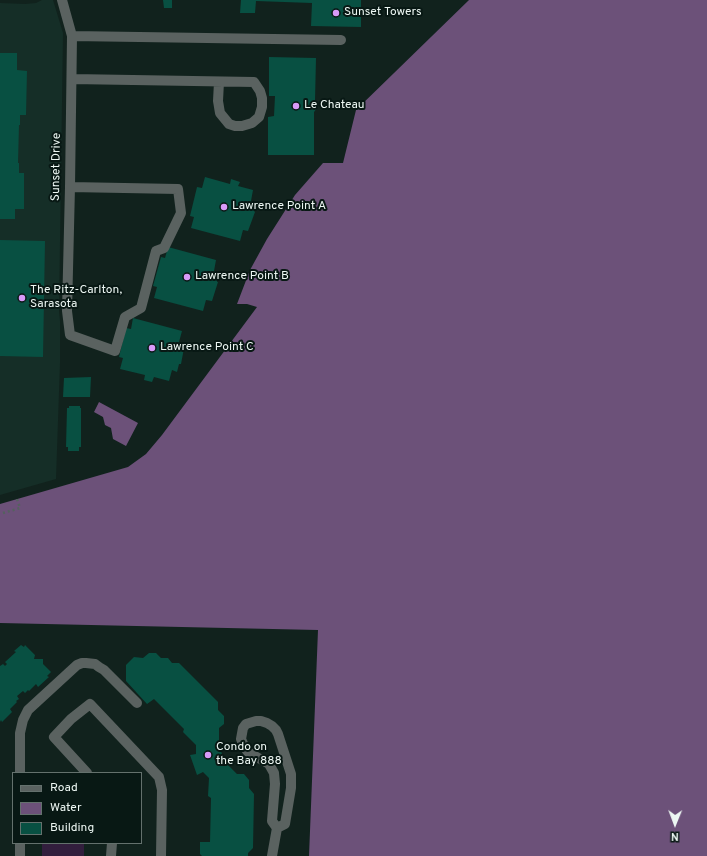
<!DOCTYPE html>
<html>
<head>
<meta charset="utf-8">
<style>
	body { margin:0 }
	#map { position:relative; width:707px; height:856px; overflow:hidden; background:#11221d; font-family:Overpass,sans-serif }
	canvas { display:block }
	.legend { position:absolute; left:12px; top:772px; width:130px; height:72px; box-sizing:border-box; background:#081814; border:1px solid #64716d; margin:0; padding:5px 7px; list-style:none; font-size:12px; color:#edf7f3 }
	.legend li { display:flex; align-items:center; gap:8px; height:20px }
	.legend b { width:20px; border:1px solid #64716d }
	.north { position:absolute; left:655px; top:804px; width:40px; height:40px; -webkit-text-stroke:3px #081814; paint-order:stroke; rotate:181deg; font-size:11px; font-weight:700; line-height:16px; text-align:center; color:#edf7f3 }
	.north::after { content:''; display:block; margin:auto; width:14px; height:18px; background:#edf7f3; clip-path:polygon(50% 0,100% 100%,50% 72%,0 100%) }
</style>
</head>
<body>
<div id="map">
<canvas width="707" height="856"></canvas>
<ul class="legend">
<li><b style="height:5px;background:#5a6260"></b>Road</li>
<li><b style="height:11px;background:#6c5179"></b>Water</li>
<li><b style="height:11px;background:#085042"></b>Building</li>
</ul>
<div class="north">N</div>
</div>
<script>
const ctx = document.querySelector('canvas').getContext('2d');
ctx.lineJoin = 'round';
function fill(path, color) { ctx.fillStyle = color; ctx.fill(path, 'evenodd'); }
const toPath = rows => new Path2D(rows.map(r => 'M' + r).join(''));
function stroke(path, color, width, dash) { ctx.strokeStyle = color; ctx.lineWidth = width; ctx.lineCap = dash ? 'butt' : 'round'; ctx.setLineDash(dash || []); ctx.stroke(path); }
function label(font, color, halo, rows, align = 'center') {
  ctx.font = font + ' Overpass,sans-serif'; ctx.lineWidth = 4; ctx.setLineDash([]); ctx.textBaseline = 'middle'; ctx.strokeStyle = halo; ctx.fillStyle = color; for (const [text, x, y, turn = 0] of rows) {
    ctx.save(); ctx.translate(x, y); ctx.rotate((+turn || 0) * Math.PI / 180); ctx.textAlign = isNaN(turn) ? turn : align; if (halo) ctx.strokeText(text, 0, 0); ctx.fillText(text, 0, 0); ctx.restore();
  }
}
const built = toPath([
	[42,0,53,0,63,33,59,311,60,321,60,363,56,479,0,495,0,3,25,4,36,3]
]);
const green = toPath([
	[42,843,84,843,84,856,42,856]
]);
const water = toPath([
	[469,0,707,0,707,856,309,856,318,630,0,623,0,504,128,467,146,454,162,435,257,307,247,304,237,304,250,270,267,239,295,195,323,163,343,163,356,110],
	[99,402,138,423,126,446,113,439,111,428,105,425,103,417,94,412]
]);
const building = toPath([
	[163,0,172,0,172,8,164,8],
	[241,0,361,0,361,27,311,26,312,3,256,1,255,13,240,13],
	[0,53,17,53,17,70,27,71,26,115,20,115,20,125,19,125,18,163,19,163,19,173,24,173,24,209,15,209,15,219,0,219],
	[269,57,316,58,315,101,317,104,317,108,314,112,314,155,268,155,268,117,274,116,275,96,269,96],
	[205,177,230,184,231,179,240,182,238,186,253,190,251,201,256,203,254,211,255,212,248,231,243,230,240,241,191,228,194,217,190,216,197,187,202,188],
	[0,240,45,241,43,357,0,356],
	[168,247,216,260,214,271,219,273,217,282,218,282,212,301,206,300,203,311,154,298,157,287,153,286,161,257,165,258],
	[133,318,182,331,179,342,185,343,181,364,179,364,177,372,172,370,169,381,154,377,152,382,144,380,145,375,120,369,123,358,119,357,126,328,131,329],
	[91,377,90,397,63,397,64,378],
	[69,406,80,406,80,408,81,408,81,447,79,447,79,451,68,451,68,447,66,447,67,408,69,408],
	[21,645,24,647,25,645,35,655,34,659,43,659,43,664,51,672,47,676,49,677,38,687,36,684,29,691,28,690,25,693,23,691,17,696,19,699,16,701,17,702,10,709,12,712,2,722,1,720,0,722,0,666,3,664,5,666,7,664,5,662,16,652,14,651],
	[149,653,156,653,161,658,168,658,172,663,179,663,218,702,218,710,224,716,224,724,219,728,219,746,225,762,237,774,244,774,249,780,249,788,254,794,253,848,248,853,248,856,202,856,200,854,200,842,210,842,211,798,208,796,209,778,203,772,197,775,190,755,196,754,196,745,183,732,184,729,154,699,147,704,126,681,126,665,134,657,143,658]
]);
const path = toPath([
	[3,513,20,508,17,499]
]);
const minor = toPath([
	[62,0,72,36,70,187,67,311,70,335,115,351,125,317,141,308,156,251,164,248,181,213,178,189,70,187],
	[72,36,341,40],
	[72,79,254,82,260,91,262,98,262,107,259,117,252,123,242,126,235,126,229,124,220,113,218,101,219,82],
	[20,773,20,733,23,720,28,710,77,665,82,663,86,663,95,664,99,667,104,670,137,703],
	[87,773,54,737,71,719,90,704,159,777,162,790,161,856],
	[20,856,20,843],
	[111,856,112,843],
	[272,856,277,828,272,821,275,784,274,773,269,764,248,752,245,748,241,739,243,728,246,724,256,721,261,721,267,723,272,726,276,730,278,734,291,774,291,788,285,824,277,828]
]);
const markers = [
	[336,13,4,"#d89af8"],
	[296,106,4,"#d89af8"],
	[224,207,4,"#d89af8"],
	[187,277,4,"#d89af8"],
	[22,298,4,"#d89af8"],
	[152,348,4,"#d89af8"],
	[208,755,4,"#d89af8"]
];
const poiNames = [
	["Sunset Towers",344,13],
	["Le Chateau",304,106],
	["Lawrence Point A",232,207],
	["Lawrence Point B",195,277],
	["The Ritz-Carlton,",30,291],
	["Sarasota",30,305],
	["Lawrence Point C",160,348],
	["Condo on",216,748],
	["the Bay 888",216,762]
];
const streetNames = [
	["Sunset Drive",57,167,-89]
];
fill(built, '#152e27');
fill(green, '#321e3d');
fill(water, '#6c5179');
fill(building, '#085042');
stroke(path, '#54625e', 2.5, [2, 3]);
stroke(minor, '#5a6260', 10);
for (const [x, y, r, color] of markers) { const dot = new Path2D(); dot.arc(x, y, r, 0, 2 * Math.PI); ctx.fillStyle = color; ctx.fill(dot); stroke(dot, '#081814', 1.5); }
label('12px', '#edf7f3', '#081814', poiNames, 'left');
label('12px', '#edf7f3', '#081814', streetNames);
</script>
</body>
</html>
